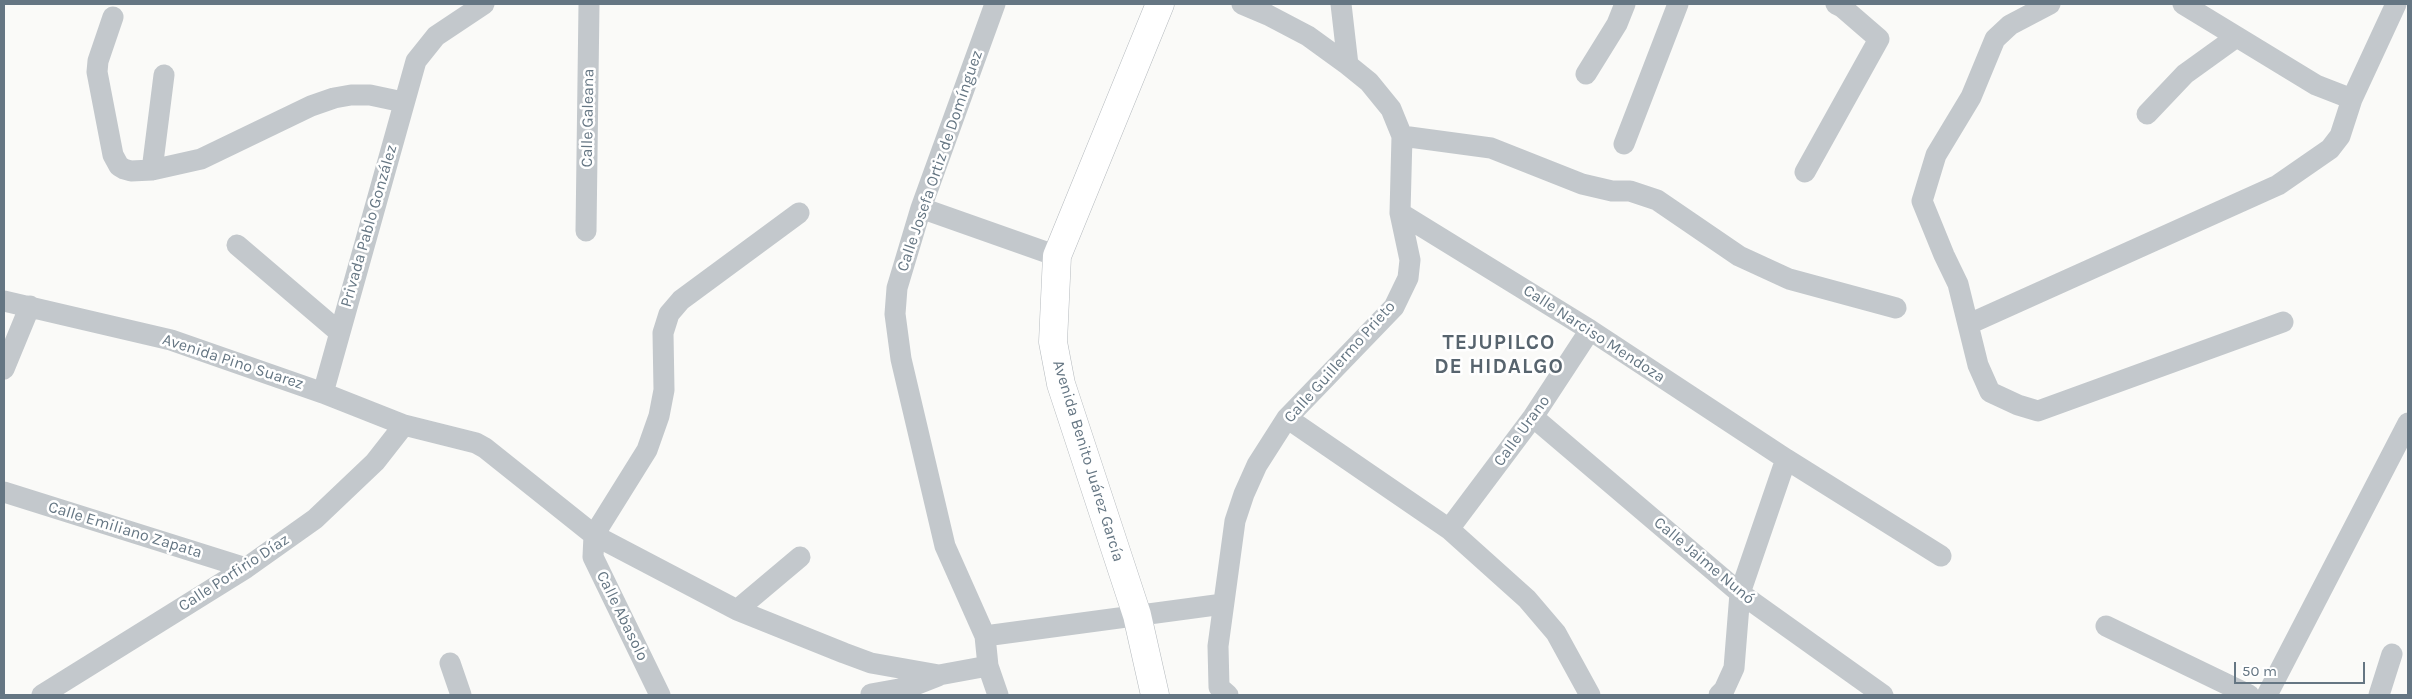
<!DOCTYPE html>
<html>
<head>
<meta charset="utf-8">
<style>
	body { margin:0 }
	#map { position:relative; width:2412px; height:699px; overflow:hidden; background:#fafaf8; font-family:Karla,sans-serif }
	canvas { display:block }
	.frame { position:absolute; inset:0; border:5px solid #657683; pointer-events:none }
	.scale { position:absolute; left:2234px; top:662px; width:131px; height:22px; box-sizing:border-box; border:2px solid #657683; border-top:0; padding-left:6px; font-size:15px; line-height:18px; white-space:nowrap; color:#657683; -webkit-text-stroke:4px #fff; paint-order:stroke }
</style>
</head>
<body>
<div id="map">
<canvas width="2412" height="699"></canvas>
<div class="frame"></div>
<div class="scale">50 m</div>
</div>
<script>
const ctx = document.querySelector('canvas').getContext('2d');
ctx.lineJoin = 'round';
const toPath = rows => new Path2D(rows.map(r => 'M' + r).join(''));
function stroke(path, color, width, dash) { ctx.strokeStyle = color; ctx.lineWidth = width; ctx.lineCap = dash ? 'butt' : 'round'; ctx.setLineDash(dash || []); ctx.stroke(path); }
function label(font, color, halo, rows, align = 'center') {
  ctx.font = font + ' Karla,sans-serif'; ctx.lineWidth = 5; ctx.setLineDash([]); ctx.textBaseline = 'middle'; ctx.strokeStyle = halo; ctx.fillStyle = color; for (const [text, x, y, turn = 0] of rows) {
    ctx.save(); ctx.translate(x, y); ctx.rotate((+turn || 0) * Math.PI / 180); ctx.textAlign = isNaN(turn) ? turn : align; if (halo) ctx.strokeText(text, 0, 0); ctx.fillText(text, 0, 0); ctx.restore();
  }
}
const minor = toPath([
	[995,4,921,208,897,288,895,314,901,359,945,546,985,636,988,666,998,695],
	[1341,4,1348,65],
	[2050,4,2010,25,1995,39,1971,97,1936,155,1922,201,1944,255,1958,284,1978,365,1990,392,2018,405,2038,411,2283,322],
	[2183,4,2316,85,2352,99],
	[113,17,98,61,97,72,113,155,119,166,124,169,131,171,152,170,201,159,311,106,334,98,351,95,370,95,403,102],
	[1586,74,1617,24,1625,4],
	[2147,114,2185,74,2235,38],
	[1402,136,1491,148,1582,184,1612,191,1630,191,1657,200,1739,256,1789,279,1896,308],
	[1624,144,1678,4],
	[152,170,164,75],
	[1805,172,1879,39,1842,7,1836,4],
	[921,208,1057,256],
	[1400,213,1590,330,1786,459,1941,556],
	[586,231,589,4],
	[237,245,339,332],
	[4,301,171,340,323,393,404,425,476,443,485,448,594,535,737,610,844,653,871,663,939,675,988,666],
	[1969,324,2278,185,2330,149,2340,136,2352,99,2396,4],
	[4,369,30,306],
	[323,393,416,61,436,36,484,4],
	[1533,417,1740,593,1883,695],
	[1287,418,1449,529,1527,599,1556,633,1590,695],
	[4,492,246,568],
	[1449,529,1533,417,1590,330],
	[737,610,800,557],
	[2106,626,2249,695],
	[985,636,1223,604],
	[450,663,461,695],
	[871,694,910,687,938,676],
	[42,695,246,568,315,519,375,462,404,425],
	[660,695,593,557,594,535,647,450,659,416,664,390,663,333,669,314,681,300,799,213],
	[1228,695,1219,687,1218,646,1235,521,1244,494,1257,465,1287,418,1394,307,1408,278,1410,260,1400,213,1402,136,1391,109,1369,82,1348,65,1308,36,1268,15,1242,4],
	[1719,695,1724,690,1734,668,1740,593,1786,459],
	[2267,695,2408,423],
	[2379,695,2392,654]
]);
const major = toPath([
	[1155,695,1137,615,1061,384,1053,342,1057,256,1160,4]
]);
const streetNames = [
	["Calle Galeana",588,118,-89],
	["Calle Josefa Ortiz de Domínguez",940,161,-71],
	["Privada Pablo González",369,226,-74],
	["Calle Narciso Mendoza",1594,334,33],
	["Avenida Pino Suarez",233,362,18],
	["Calle Guillermo Prieto",1340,362,-48],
	["Calle Urano",1522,431,-54],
	["Avenida Benito Juárez García",1088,461,73],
	["Calle Emiliano Zapata",125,530,17],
	["Calle Jaime Nunó",1704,561,40],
	["Calle Porfirio Díaz",234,573,-33],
	["Calle Abasolo",622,616,64]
];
const districtNames = [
	["TEJUPILCO",1499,343],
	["DE HIDALGO",1499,367]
];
stroke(major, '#b5babe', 29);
stroke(minor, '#c3c8cc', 21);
stroke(major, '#fff', 28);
label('16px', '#657683', '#fff', streetNames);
ctx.letterSpacing = '1px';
label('bold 21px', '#57646e', '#fff', districtNames);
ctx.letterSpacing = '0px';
</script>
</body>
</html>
